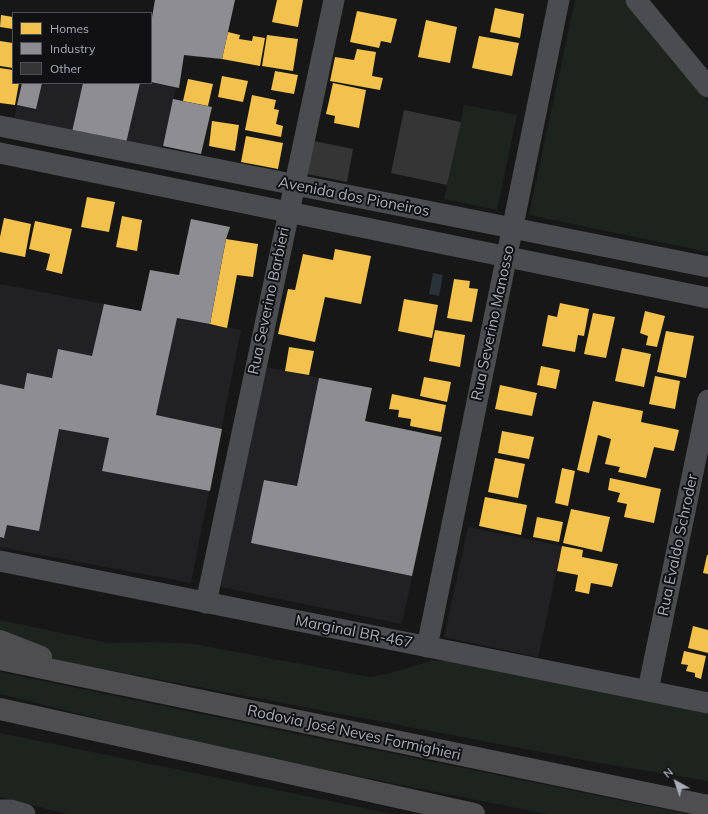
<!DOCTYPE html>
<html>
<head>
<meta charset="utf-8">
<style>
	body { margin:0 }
	#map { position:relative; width:708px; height:814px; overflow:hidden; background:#171717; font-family:Mulish,sans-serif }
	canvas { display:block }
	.legend { position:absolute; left:12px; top:12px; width:140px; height:72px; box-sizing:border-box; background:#111113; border:1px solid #4d4f55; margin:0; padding:5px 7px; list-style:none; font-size:12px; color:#a8adb8 }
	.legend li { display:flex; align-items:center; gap:8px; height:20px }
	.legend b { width:20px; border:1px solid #4d4f55 }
	.north { position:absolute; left:656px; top:762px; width:40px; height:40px; -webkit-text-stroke:3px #111113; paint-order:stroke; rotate:320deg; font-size:11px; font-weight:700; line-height:16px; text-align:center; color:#a8adb8 }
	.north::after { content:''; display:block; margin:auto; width:14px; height:18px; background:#a8adb8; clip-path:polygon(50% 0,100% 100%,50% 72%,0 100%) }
</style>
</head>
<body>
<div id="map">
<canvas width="708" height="814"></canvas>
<ul class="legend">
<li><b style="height:11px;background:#f2c14e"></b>Homes</li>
<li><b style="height:11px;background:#8d8d92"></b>Industry</li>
<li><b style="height:11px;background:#353536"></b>Other</li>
</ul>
<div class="north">N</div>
</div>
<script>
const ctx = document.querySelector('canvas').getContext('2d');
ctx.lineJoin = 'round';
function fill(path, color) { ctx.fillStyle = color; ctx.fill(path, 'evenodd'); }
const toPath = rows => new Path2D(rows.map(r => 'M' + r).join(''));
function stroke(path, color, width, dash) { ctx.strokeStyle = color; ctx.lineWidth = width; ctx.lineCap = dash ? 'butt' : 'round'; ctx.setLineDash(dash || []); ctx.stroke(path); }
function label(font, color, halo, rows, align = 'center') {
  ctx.font = font + ' Mulish,sans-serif'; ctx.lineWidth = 4; ctx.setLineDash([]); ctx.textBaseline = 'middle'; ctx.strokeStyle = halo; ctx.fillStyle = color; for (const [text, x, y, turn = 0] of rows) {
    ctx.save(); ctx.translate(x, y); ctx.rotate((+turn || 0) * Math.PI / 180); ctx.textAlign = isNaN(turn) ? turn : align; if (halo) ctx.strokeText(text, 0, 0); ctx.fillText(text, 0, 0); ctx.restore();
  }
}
const built = toPath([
	[155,0,235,0,222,59,184,56,161,152,14,118,22,83,151,83,151,23],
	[0,284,241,330,191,583,0,547],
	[266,367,372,388,365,421,442,437,402,624,220,587],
	[468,527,562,546,538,657,444,637]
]);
const green = toPath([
	[575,0,624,0,708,101,708,252,529,215],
	[464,105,517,115,497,210,444,199],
	[0,620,108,643,158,642,194,644,370,677,387,674,434,660,452,661,708,711,708,781,588,761,62,661,9,646,0,641],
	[0,672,345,744,688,814,547,814,212,747,0,694],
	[0,733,393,814,67,814,0,797]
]);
const water = toPath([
	[433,273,443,275,439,296,429,294]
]);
const homes = toPath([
	[277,0,303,0,298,27,272,22],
	[495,8,524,14,520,38,490,32],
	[357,11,397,19,391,43,381,41,379,48,350,42],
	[1,15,13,17,13,29,0,27],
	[426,20,457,27,450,63,418,57],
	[228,32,240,35,239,39,252,41,253,36,265,38,260,66,222,59],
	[267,35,298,39,293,71,262,66],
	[479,36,519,43,512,76,472,68],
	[0,41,13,43,13,68,0,66],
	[357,49,376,52,372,76,383,78,380,90,330,81,335,57,354,60],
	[0,68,13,70,13,83,19,83,15,105,0,103],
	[275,71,298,75,294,94,271,90],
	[222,76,248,81,243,102,218,97],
	[188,79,213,84,208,106,183,101],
	[333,83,366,90,359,128,334,123,335,116,326,114],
	[252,95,276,100,274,109,279,110,276,124,283,126,281,137,245,130],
	[212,121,239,125,235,151,209,146],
	[246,136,283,143,278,169,241,162],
	[87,197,115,202,109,232,81,227],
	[122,216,142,220,137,251,116,247],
	[4,218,31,224,25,257,0,252,0,237],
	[35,221,72,229,62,274,46,270,50,254,29,249],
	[226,239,258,244,253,277,237,275,227,328,210,324],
	[335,249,371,256,361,304,325,297,315,342,278,334,288,289,295,290,303,254,333,260],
	[454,279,470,281,469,288,478,289,472,322,447,318],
	[404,299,438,305,432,338,398,331],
	[560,303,589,309,584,336,578,335,575,352,542,346,548,315,557,317],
	[645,311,665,316,657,347,646,345,648,336,640,333],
	[593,313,615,317,606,358,584,354],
	[435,330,465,335,460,367,429,361],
	[666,331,694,336,686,378,657,372],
	[289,347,314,351,309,375,285,371],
	[622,348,651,354,644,387,615,381],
	[541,366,560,370,556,389,537,385],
	[655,376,680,381,675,409,649,404],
	[424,377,451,382,447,402,420,396],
	[500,385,537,393,532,416,495,409],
	[392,394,446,405,441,432,410,426,411,419,398,417,399,410,389,409],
	[593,401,643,411,641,422,679,430,674,451,654,447,646,478,618,472,620,467,605,464,611,439,598,435,589,473,577,470],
	[502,431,534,437,529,459,498,453],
	[495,458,525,464,518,498,488,492],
	[562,468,575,471,568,506,555,503],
	[610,478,661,489,654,523,624,517,627,504,617,502,620,493,608,490],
	[485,497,527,505,521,535,479,526],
	[571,509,610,517,602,552,563,543],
	[537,517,563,522,559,542,533,537],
	[562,546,583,550,582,557,618,564,612,587,591,583,589,594,575,591,578,575,557,571],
	[707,555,708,555,708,574,703,573],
	[693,626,708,630,708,653,688,648],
	[684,651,706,656,701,679,695,677,695,673,686,671,688,665,681,664]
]);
const industry = toPath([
	[155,0,235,0,222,59,184,55,179,88,151,82,151,23],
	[22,83,42,83,36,109,17,105],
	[83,83,140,83,126,143,72,132],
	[173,99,212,107,201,154,163,146],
	[191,219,230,227,226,239,210,324,177,318,156,415,222,429,210,491,102,471,109,438,59,429,39,531,7,525,4,538,0,537,0,384,24,389,27,373,52,378,58,349,92,356,104,304,141,311,150,270,179,275],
	[319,378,372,388,365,421,442,437,412,576,251,543,264,480,297,486]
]);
const building = toPath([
	[404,110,461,122,447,185,391,173],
	[314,141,353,149,347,182,307,174]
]);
const minor = toPath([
	[636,0,708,87],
	[0,126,708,267],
	[0,153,708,298],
	[0,561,708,703],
	[206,603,334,0],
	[427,647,559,0],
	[648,690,708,400],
	[0,810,11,810,25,814]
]);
const motorway = toPath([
	[0,641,41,657],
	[0,659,708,806],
	[0,709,474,814]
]);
const streetNames = [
	["Avenida dos Pioneiros",354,197,11],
	["Rua Severino Barbieri",269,301,-78],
	["Rua Severino Manosso",493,323,-78],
	["Rua Evaldo Schroder",678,545,-78],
	["Marginal BR-467",354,632,11],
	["Rodovia José Neves Formighieri",354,733,12]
];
fill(built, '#212123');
fill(green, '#1d241e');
fill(water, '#2a3239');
fill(homes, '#f2c14e');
fill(industry, '#8d8d92');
fill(building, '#353536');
stroke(minor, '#4b4c50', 21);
stroke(motorway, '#4e4e51', 22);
label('15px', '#a8adb8', '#111113', streetNames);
</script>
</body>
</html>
